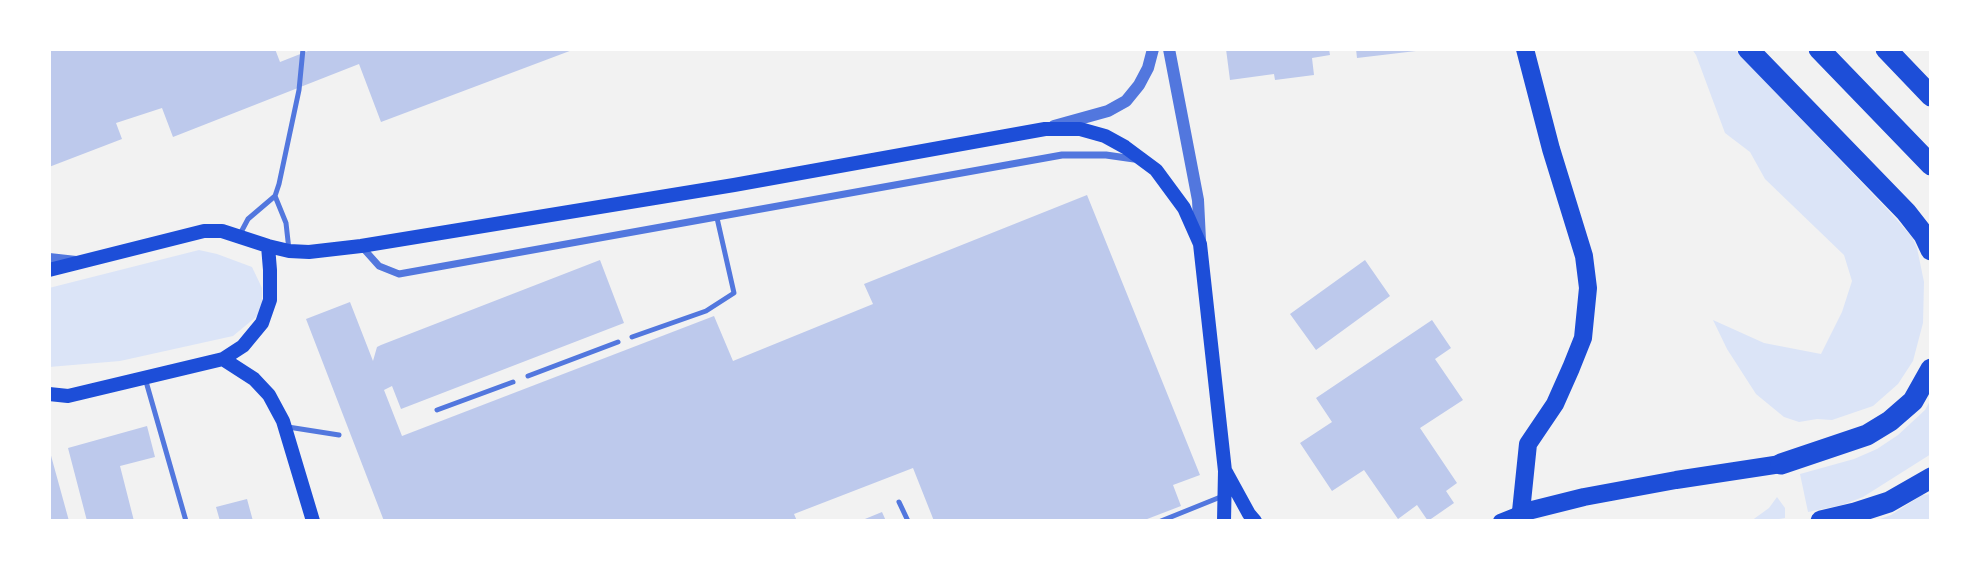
<!DOCTYPE html>
<html>
<head>
<meta charset="utf-8">
<style>
	body { margin:0 }
	#map { position:relative; width:1980px; height:570px; overflow:hidden; background:#f2f2f2; font-family:"PT Sans Narrow",sans-serif }
	canvas { display:block }
	.frame { position:absolute; inset:0; border:51px solid #fff; pointer-events:none }
</style>
</head>
<body>
<div id="map">
<canvas width="1980" height="570"></canvas>
<div class="frame"></div>
</div>
<script>
const ctx = document.querySelector('canvas').getContext('2d');
ctx.lineJoin = 'round';
function fill(path, color) { ctx.fillStyle = color; ctx.fill(path, 'evenodd'); }
const toPath = rows => new Path2D(rows.map(r => 'M' + r).join(''));
function stroke(path, color, width, dash) { ctx.strokeStyle = color; ctx.lineWidth = width; ctx.lineCap = dash ? 'butt' : 'round'; ctx.setLineDash(dash || []); ctx.stroke(path); }
const green = toPath([
	[1692,49,1734,49,1887,209,1912,237,1917,248,1924,282,1923,323,1913,361,1898,384,1873,406,1832,420,1817,419,1799,422,1784,417,1756,394,1727,349,1713,320,1764,343,1821,354,1842,312,1852,281,1844,255,1765,179,1750,152,1725,133,1696,55],
	[199,250,217,254,252,267,262,288,262,312,233,336,120,361,49,367,49,288],
	[1931,399,1931,454,1863,497,1842,505,1808,512,1800,474,1854,459,1877,449,1898,435,1925,410],
	[1931,494,1931,521,1875,521,1891,515,1922,495],
	[1777,497,1785,508,1785,518,1768,521,1751,521,1769,508]
]);
const building = toPath([
	[49,49,275,49,280,62,313,49,575,49,381,122,359,64,173,137,162,108,116,123,122,139,49,167],
	[1226,49,1329,49,1330,55,1312,58,1314,75,1275,80,1274,74,1230,80],
	[1356,49,1416,49,1416,51,1357,58],
	[1087,195,1200,475,1173,485,1181,506,1142,521,934,521,913,468,794,514,797,521,384,521,306,319,350,302,373,361,377,347,381,345,600,260,624,323,401,409,392,386,384,390,402,436,714,316,733,361,873,304,864,284],
	[1365,260,1390,296,1316,350,1290,314],
	[1432,320,1451,348,1435,359,1463,400,1420,428,1457,483,1446,491,1454,503,1428,521,1417,505,1398,519,1364,470,1332,491,1300,443,1332,422,1316,398],
	[147,426,155,457,120,466,134,521,87,521,68,448],
	[49,452,50,452,69,521,49,521],
	[247,499,253,521,220,521,216,507],
	[882,512,886,521,860,521]
]);
const service = toPath([
	[275,196,286,223,289,250],
	[239,236,248,219,275,196,279,184,299,90,303,49],
	[632,337,706,311,734,293,717,218],
	[528,376,618,342],
	[145,378,186,521],
	[437,410,513,382],
	[288,427,339,435],
	[899,502,908,521],
	[1161,521,1223,496]
]);
const minor = toPath([
	[362,247,379,266,399,274,1062,155,1106,155,1134,159]
]);
const tertiary = toPath([
	[1169,49,1198,200,1200,240],
	[1054,126,1108,111,1126,101,1139,85,1148,68,1153,49],
	[49,259,76,262]
]);
const secondary = toPath([
	[49,270,204,231,222,231,268,246,289,251,309,252,361,246,734,185,1045,129,1080,129,1105,136,1125,147,1156,170,1184,208,1200,244,1225,471,1224,521],
	[223,359,254,379,269,395,283,421,313,521],
	[49,394,68,396,223,359,243,346,262,323,270,300,270,270,268,246],
	[1226,472,1249,514,1255,521],
	[1500,521,1520,513]
]);
const primary = toPath([
	[1520,513,1584,497,1676,480,1781,464],
	[1520,521,1528,444,1555,404,1571,368,1583,338,1588,288,1584,256,1551,149,1525,49]
]);
const motorway = toPath([
	[1748,49,1906,212,1924,235,1931,250],
	[1819,49,1931,165],
	[1886,49,1931,96],
	[1781,464,1867,435,1890,421,1913,401,1931,369],
	[1821,521,1855,513,1889,502,1931,478]
]);
fill(green, '#dbe4f7');
fill(building, '#bdc9ec');
stroke(service, '#5277de', 5);
stroke(minor, '#5277de', 7);
stroke(tertiary, '#5277de', 12);
stroke(secondary, '#1d4ed8', 14);
stroke(primary, '#1d4ed8', 18);
stroke(motorway, '#1d4ed8', 21);
</script>
</body>
</html>
